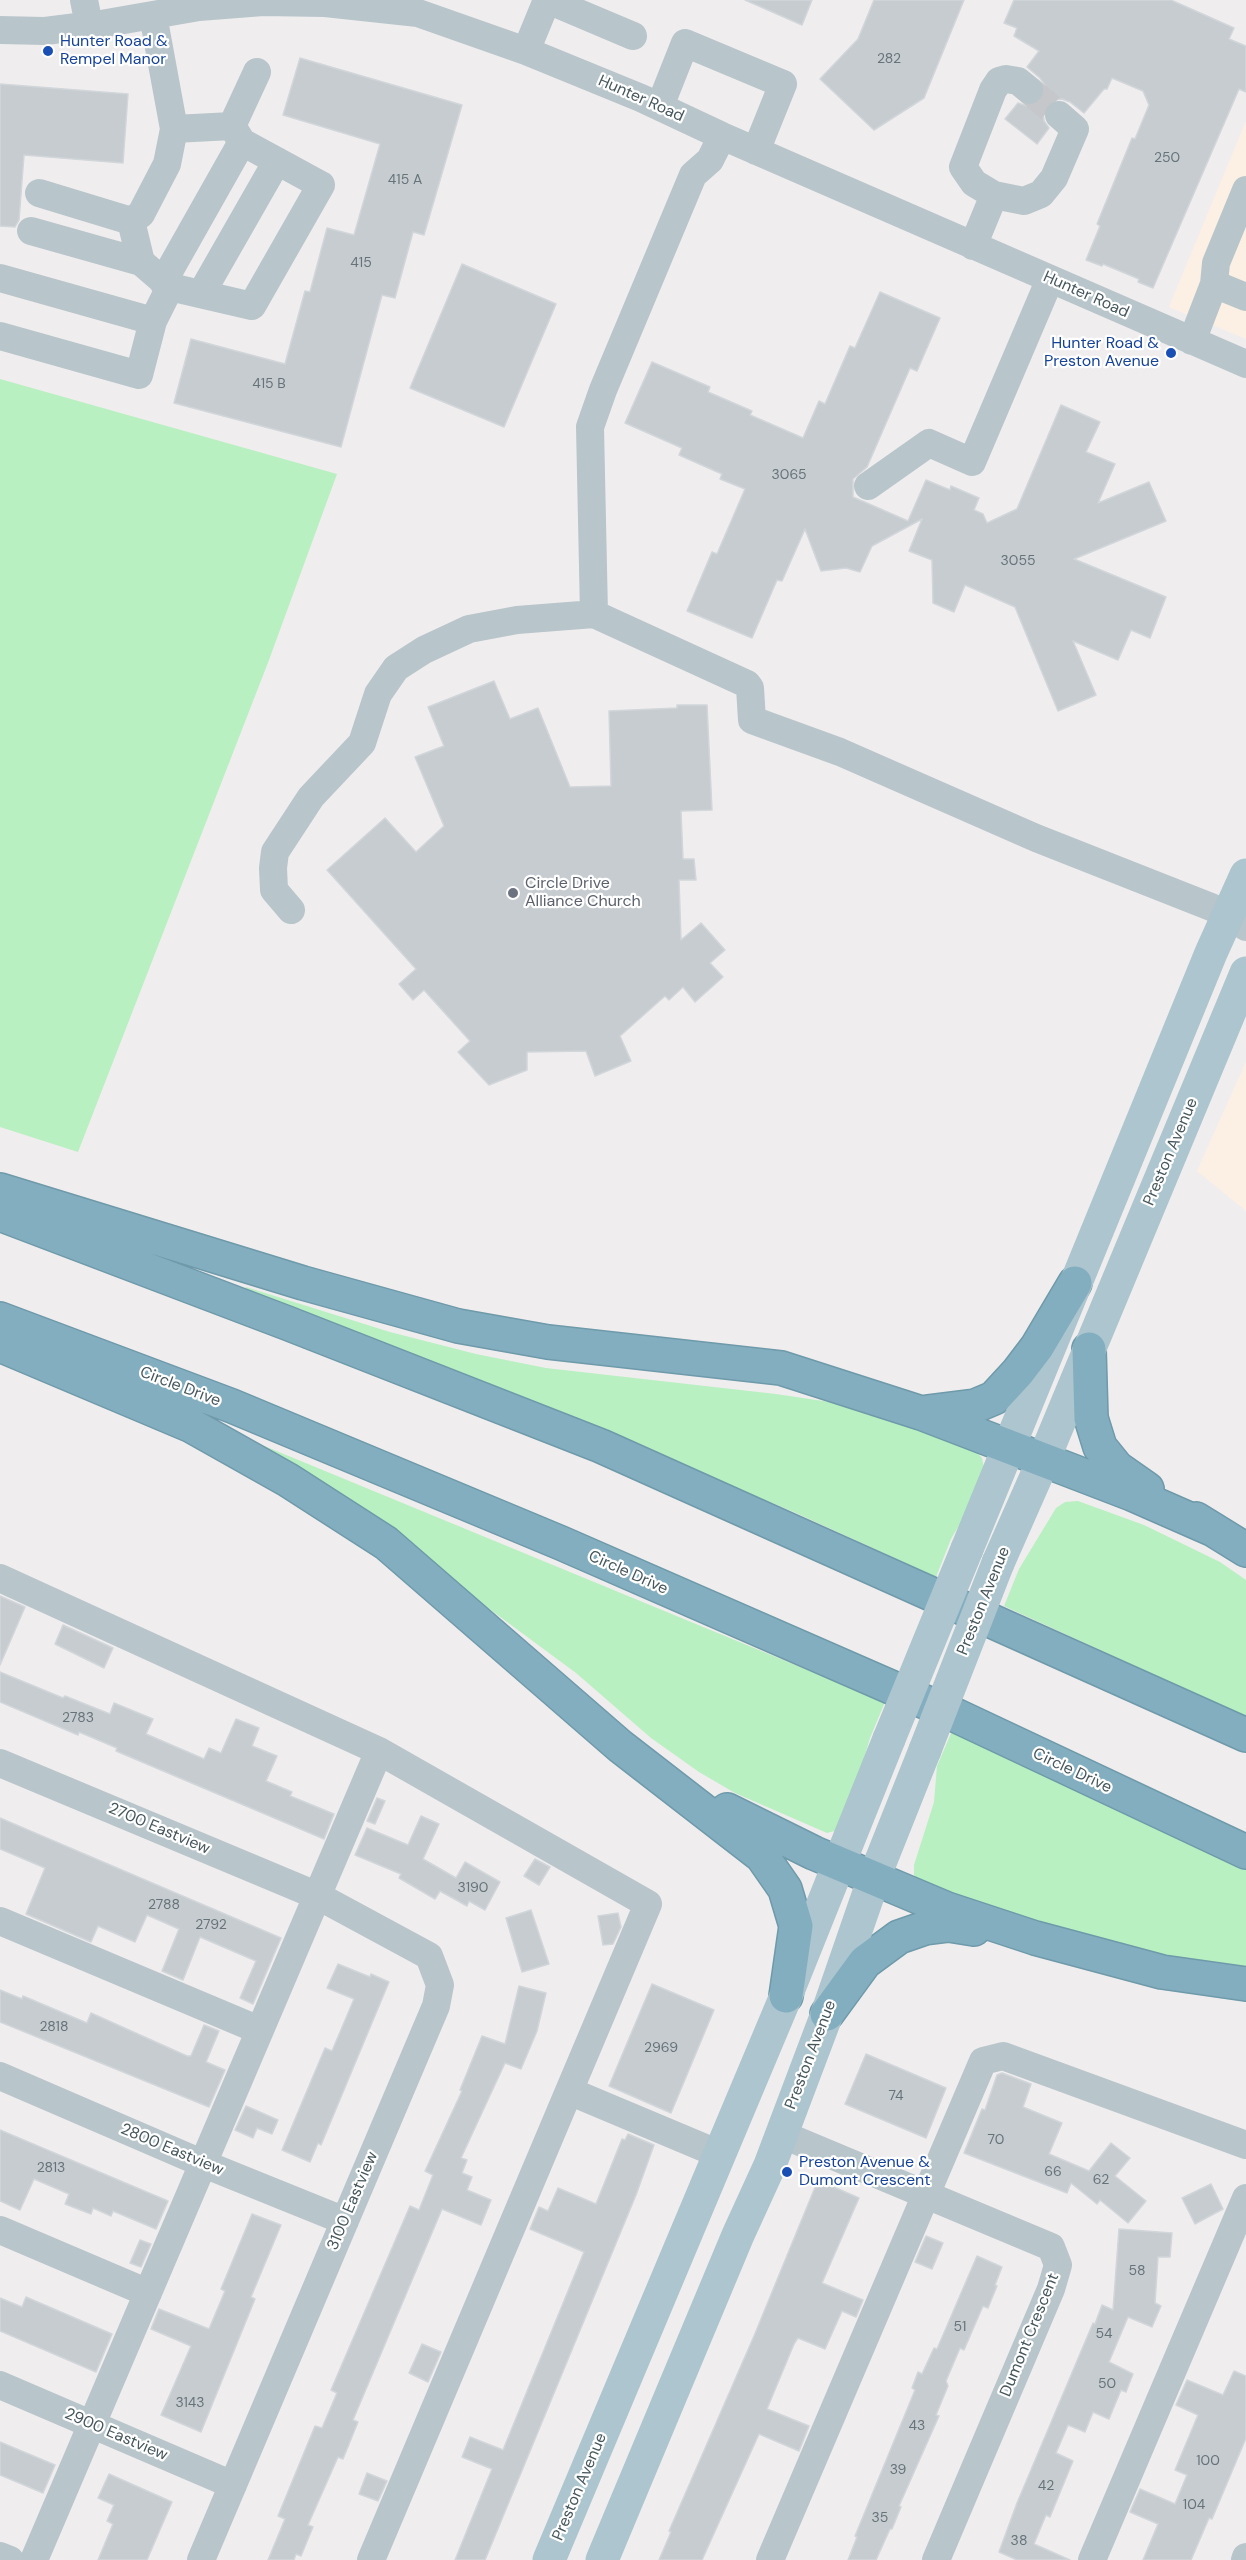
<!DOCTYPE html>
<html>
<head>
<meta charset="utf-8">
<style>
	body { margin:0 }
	canvas { display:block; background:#f0edee }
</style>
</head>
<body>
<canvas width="1246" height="2560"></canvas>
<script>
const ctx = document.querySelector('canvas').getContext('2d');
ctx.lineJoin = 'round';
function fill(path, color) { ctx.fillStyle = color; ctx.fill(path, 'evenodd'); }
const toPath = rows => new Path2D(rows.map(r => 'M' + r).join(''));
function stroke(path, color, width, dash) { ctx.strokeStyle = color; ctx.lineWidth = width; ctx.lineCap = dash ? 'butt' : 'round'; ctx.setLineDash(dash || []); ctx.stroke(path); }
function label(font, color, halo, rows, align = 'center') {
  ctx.font = font + ' "DM Sans",sans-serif'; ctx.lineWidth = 4.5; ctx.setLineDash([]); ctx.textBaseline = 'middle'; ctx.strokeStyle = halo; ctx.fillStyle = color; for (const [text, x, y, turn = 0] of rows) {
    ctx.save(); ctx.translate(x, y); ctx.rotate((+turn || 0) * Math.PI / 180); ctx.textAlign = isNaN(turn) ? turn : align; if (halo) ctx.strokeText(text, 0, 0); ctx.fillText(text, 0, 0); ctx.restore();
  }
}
const commercial = toPath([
	[1246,121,1246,339,1169,307],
	[1246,1062,1246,1211,1197,1171]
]);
const green = toPath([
	[0,379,337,474,269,660,78,1152,0,1127],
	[246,1287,390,1332,476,1354,546,1368,776,1394,850,1405,974,1449,982,1458,985,1473,983,1485,951,1539,936,1577,796,1513,527,1400,244,1291],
	[216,1426,885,1702,870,1738,846,1821,835,1831,827,1833,735,1793,699,1772,651,1738,576,1673,384,1531],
	[1078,1501,1144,1525,1220,1562,1246,1580,1246,1717,1004,1606,1019,1569,1056,1508,1065,1502],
	[952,1731,1246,1868,1246,1967,1159,1956,1080,1940,920,1883,914,1875,914,1865,934,1802,937,1766]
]);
const building = toPath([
	[745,0,812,0,802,25,745,0],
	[874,0,964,0,924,98,874,130,820,79,858,39,874,0],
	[1014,0,1171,0,1234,28,1229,39,1246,46,1246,92,1239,89,1153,288,1138,282,1139,279,1103,264,1102,266,1086,260,1100,226,1097,224,1132,138,1135,139,1149,105,1143,91,1112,78,1107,89,1104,89,1084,113,1070,102,1062,99,1053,100,1046,105,1043,112,1044,121,1049,128,1037,144,1005,119,1018,103,1027,106,1035,105,1042,100,1045,92,1045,85,1040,78,1027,67,1039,51,1014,36,1017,28,1004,23,1014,0],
	[300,58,462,105,424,235,413,232,395,298,382,295,341,447,174,403,191,339,285,364,305,291,310,292,327,228,354,235,380,144,283,115,300,58],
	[0,84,128,94,123,163,24,155,19,220,15,227,0,226,0,84],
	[462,264,556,304,504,427,410,388,462,264],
	[880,292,940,318,917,371,910,368,867,467,853,479,853,497,908,521,926,480,950,490,951,486,979,498,974,510,983,514,987,523,1017,509,1061,405,1100,422,1086,452,1115,464,1098,503,1149,482,1166,521,1074,559,1166,597,1150,638,1131,630,1118,660,1073,641,1096,695,1058,711,1015,607,965,585,954,612,933,603,932,560,909,551,922,519,872,546,860,572,846,568,821,571,805,529,782,581,777,580,752,638,687,611,712,552,717,554,745,489,720,479,722,474,679,455,682,448,625,423,652,362,710,387,708,392,752,411,750,415,803,438,819,401,825,404,850,346,855,348,880,292],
	[494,681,510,719,538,708,570,787,611,786,609,711,677,708,677,705,707,705,712,810,681,811,683,859,694,859,696,880,679,880,681,940,701,923,725,950,710,963,723,977,695,1002,683,987,669,1000,665,996,620,1036,631,1061,595,1076,586,1051,527,1052,527,1070,489,1085,458,1052,470,1041,424,990,413,1000,399,984,416,969,327,870,385,818,416,852,444,826,415,757,444,746,428,707,494,681],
	[0,1596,25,1607,0,1665,0,1596],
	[63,1625,113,1648,104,1668,55,1644,63,1625],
	[0,1672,63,1698,65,1696,110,1714,114,1703,153,1719,146,1734,204,1759,209,1748,221,1753,236,1719,259,1728,252,1746,277,1756,266,1781,292,1792,290,1796,334,1814,324,1839,116,1751,117,1748,79,1732,78,1735,0,1702,0,1672],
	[377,1798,385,1801,375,1824,367,1821,377,1798],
	[421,1816,439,1824,423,1859,456,1878,465,1862,500,1882,485,1910,469,1901,467,1906,440,1891,435,1899,399,1878,401,1874,355,1855,367,1828,408,1845,421,1816],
	[0,1818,281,1938,253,2004,240,1998,256,1961,200,1937,183,1980,162,1971,179,1929,147,1915,135,1942,98,1926,91,1942,26,1914,45,1868,0,1849,0,1818],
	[535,1859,550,1867,539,1885,524,1876,535,1859],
	[531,1910,549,1964,522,1972,506,1918,531,1910],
	[618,1913,621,1927,613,1944,603,1945,598,1916,618,1913],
	[338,1964,370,1977,371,1974,389,1982,321,2145,318,2143,310,2162,282,2150,325,2048,332,2051,354,1999,327,1988,338,1964],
	[652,1984,714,2010,671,2113,609,2086,652,1984],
	[519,1986,546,1993,537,2031,521,2069,505,2063,461,2158,467,2160,462,2173,472,2177,467,2190,491,2200,481,2225,442,2209,353,2420,358,2422,343,2459,338,2457,308,2525,313,2527,301,2556,296,2554,294,2560,268,2560,285,2519,278,2516,315,2426,322,2428,337,2393,331,2390,410,2206,419,2210,433,2175,425,2171,462,2091,460,2090,482,2036,505,2044,519,1986],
	[0,1990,22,1999,23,1996,87,2023,91,2013,187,2056,191,2056,204,2025,219,2031,206,2062,225,2070,209,2107,0,2022,0,1990],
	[866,2054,946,2088,926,2138,845,2104,866,2054],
	[1002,2073,1031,2084,1023,2107,1062,2123,1049,2154,1089,2171,1111,2143,1130,2158,1115,2176,1146,2201,1128,2223,1100,2200,1097,2204,1071,2183,1067,2193,964,2153,982,2109,985,2110,997,2075,1002,2073],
	[246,2106,278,2120,272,2134,257,2128,253,2138,235,2130,246,2106],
	[0,2130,168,2201,156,2229,113,2211,111,2216,93,2208,91,2214,65,2204,69,2194,34,2179,20,2210,0,2201,0,2130],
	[628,2134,654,2145,636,2195,485,2560,455,2560,492,2469,462,2457,470,2437,503,2450,584,2252,530,2229,539,2207,548,2211,558,2188,596,2204,622,2139,625,2140,628,2134],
	[818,2180,859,2198,822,2283,863,2300,856,2317,842,2311,825,2349,798,2338,794,2344,767,2409,809,2426,799,2451,759,2434,702,2560,659,2560,671,2532,669,2531,754,2336,818,2180],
	[1211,2184,1223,2209,1195,2224,1182,2198,1211,2184],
	[252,2214,281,2225,251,2297,255,2299,201,2432,161,2415,191,2346,151,2329,159,2309,209,2329,225,2291,221,2289,252,2214],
	[1119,2229,1172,2233,1170,2257,1158,2257,1155,2303,1161,2306,1152,2327,1128,2317,1109,2362,1133,2374,1126,2392,1121,2390,1109,2419,1093,2412,1085,2432,1068,2425,1056,2453,1073,2461,1050,2517,1046,2515,1034,2544,1070,2560,1017,2560,999,2552,1017,2503,1093,2323,1095,2324,1102,2305,1113,2310,1119,2229],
	[926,2236,943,2243,932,2269,915,2262,926,2236],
	[140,2240,151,2244,141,2267,130,2263,140,2240],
	[977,2256,1002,2267,995,2285,997,2286,988,2308,983,2306,964,2350,960,2348,946,2381,948,2386,936,2415,939,2416,899,2506,901,2507,892,2529,890,2529,876,2560,848,2560,857,2537,855,2536,915,2390,912,2388,918,2372,922,2374,934,2348,937,2349,977,2256],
	[26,2297,112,2334,96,2372,0,2331,0,2298,22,2307,26,2297],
	[422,2344,441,2352,428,2382,409,2373,422,2344],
	[1234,2371,1246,2376,1246,2438,1212,2519,1209,2518,1191,2560,1143,2560,1158,2524,1130,2512,1140,2489,1175,2504,1187,2475,1175,2470,1198,2415,1176,2405,1187,2380,1223,2395,1234,2371],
	[0,2442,55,2465,43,2493,0,2475,0,2442],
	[367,2473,387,2481,378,2501,359,2494,367,2473],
	[109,2474,172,2502,147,2560,98,2560,113,2524,107,2521,114,2505,98,2498,109,2474]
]);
const minorTunnel = toPath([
	[1029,90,1059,115]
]);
const minor = toPath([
	[84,0,89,25],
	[548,0,633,36],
	[0,30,45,31,101,24,199,7,263,2,325,3,418,13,526,51,641,98,722,136,1246,364],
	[526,51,547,0],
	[1029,90,1018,81,1006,79,999,81,993,90,963,167,974,183,994,195,1024,201,1041,194,1054,178,1075,129,1059,115],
	[660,106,685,43,783,84,756,151],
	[174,129,232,126,257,72],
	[39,193,131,221,141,214,167,164,174,129,153,15],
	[31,231,141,262],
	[973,246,994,195],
	[0,278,153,321,170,287,141,262,131,221],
	[163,282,242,142,232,126],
	[1214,284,1246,297],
	[170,287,252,306,321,185,242,142],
	[201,294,277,161],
	[0,336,139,375,153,321],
	[1192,341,1214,284,1216,263,1246,190],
	[868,486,929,443,972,462,1050,279],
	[594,614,590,427,603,390,693,175,710,160,722,136],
	[291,910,274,890,273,868,275,852,311,797,362,743,378,694,396,668,424,650,469,629,517,620,594,614,747,684,750,688,752,720,840,752,1036,838,1211,907,1229,915,1246,927],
	[0,1578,379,1751,648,1904,371,2560],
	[0,1763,318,1896,429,1956,440,1985,436,2006,201,2560],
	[0,1921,259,2030],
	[0,2076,204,2164,345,2221],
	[569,2091,719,2154],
	[781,2134,1051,2247,1058,2265,1051,2289,936,2560],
	[0,2230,148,2293],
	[0,2385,233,2485],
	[0,2556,10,2560],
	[34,2560,379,1751],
	[770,2560,983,2061,1003,2056,1246,2145],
	[1092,2560,1246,2198],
	[1245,2560,1246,2557]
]);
const major = toPath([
	[967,1549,1211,953,1246,875],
	[998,1563,1043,1461,1246,973],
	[549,2560,786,1996,889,1739],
	[602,2560,738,2235,770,2165,827,2014,874,1878,925,1750]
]);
const highway = toPath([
	[0,1190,303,1283,458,1326,548,1342,781,1368,921,1413,1132,1494,1214,1530],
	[0,1214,287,1323,601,1446,1246,1735],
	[0,1319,232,1406,561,1543,957,1716,1246,1852],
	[0,1345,192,1426,288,1480,386,1543,620,1746,762,1856,785,1889,796,1926,786,1996],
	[1089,1349,1091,1418,1100,1447,1117,1468,1147,1489],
	[927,1412,975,1406,994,1398,1018,1372,1037,1347,1075,1283],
	[1196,1519,1246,1550],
	[727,1810,814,1853,947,1909,1035,1938,1162,1972,1246,1984],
	[827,2014,865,1962,899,1937,925,1928,949,1925,974,1929]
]);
const majorBridge = toPath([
	[889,1739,967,1549],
	[925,1750,998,1563]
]);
const markers = [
	[48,51,6,"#1a4fb4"],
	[1171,353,6,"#1a4fb4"],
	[513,893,6,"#6b7280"],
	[787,2172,6,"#1a4fb4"]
];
const numberNames = [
	["282",889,59],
	["250",1167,158],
	["415 A",405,180],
	["415",361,263],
	["415 B",269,384],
	["3065",789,475],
	["3055",1018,561],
	["2783",78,1718],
	["3190",473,1888],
	["2788",164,1905],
	["2792",211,1925],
	["2818",54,2027],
	["2969",661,2048],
	["74",896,2096],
	["70",996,2140],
	["2813",51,2168],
	["66",1053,2172],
	["62",1101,2180],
	["58",1137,2271],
	["51",960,2327],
	["54",1104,2334],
	["50",1107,2384],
	["3143",190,2403],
	["43",917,2426],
	["100",1208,2461],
	["39",898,2470],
	["42",1046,2486],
	["104",1194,2505],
	["35",880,2518],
	["38",1019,2541]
];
const transitNames = [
	["Hunter Road &",60,42],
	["Rempel Manor",60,60],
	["Hunter Road &",1159,344,"right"],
	["Preston Avenue",1159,362,"right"],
	["Preston Avenue &",799,2163],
	["Dumont Crescent",799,2181]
];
const streetNames = [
	["Hunter Road",641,99,24],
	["Hunter Road",1086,295,24],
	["Preston Avenue",1171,1152,-67],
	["Circle Drive",180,1387,21],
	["Circle Drive",628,1573,24],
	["Preston Avenue",984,1601,-68],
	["Circle Drive",1072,1771,25],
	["2700 Eastview",159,1829,23],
	["Preston Avenue",811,2055,-69],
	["2800 Eastview",172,2150,23],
	["3100 Eastview",353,2201,-67],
	["Dumont Crescent",1030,2335,-68],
	["2900 Eastview",116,2435,23],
	["Preston Avenue",580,2487,-67]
];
const worshipNames = [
	["Circle Drive",525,884],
	["Alliance Church",525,902]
];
fill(commercial, '#fcf0e5');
fill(green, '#b9f0c1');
fill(building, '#c7ccd1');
stroke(building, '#d1d6da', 1.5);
stroke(minorTunnel, '#c5c7ca', 28, [28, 14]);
stroke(highway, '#6e9aaa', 36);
stroke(minor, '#b8c6cb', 28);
stroke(major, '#acc5ce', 33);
stroke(highway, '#83aebf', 33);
stroke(majorBridge, '#acc5ce', 33);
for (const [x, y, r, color] of markers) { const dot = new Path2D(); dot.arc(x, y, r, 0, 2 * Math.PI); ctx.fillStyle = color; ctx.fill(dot); stroke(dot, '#fff', 2); }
label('14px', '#667479', null, numberNames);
label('16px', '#164399', '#fff', transitNames, 'left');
label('16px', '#45565c', '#fff', streetNames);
label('16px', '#5b616d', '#fff', worshipNames, 'left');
</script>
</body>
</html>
